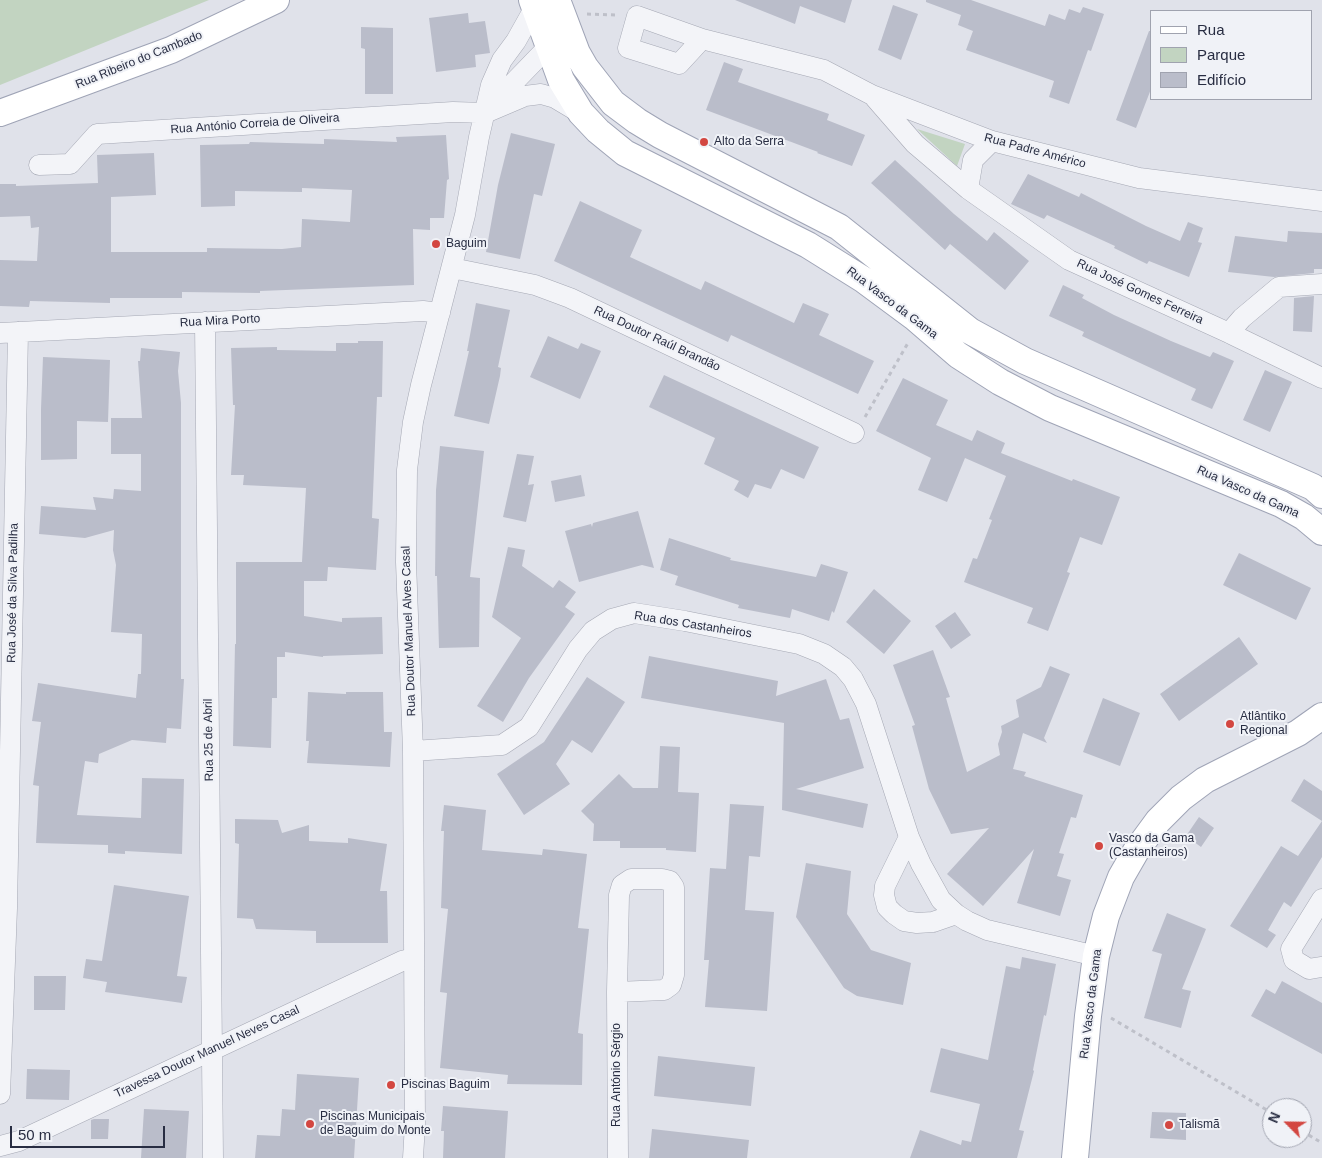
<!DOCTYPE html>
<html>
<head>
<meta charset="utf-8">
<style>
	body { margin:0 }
	#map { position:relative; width:1322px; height:1158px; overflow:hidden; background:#e0e2ea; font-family:Helvetica,sans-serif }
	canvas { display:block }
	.legend { position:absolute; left:1150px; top:10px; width:162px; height:90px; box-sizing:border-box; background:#f0f2f7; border:1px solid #a0a3af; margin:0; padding:6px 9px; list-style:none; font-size:15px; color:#282d42 }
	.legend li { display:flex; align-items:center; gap:10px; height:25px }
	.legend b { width:25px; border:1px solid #a0a3af }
	.north { position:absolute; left:1262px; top:1098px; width:50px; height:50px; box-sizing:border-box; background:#f0f2f7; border:1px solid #a0a3af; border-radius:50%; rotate:293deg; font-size:14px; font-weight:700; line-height:20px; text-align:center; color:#282d42 }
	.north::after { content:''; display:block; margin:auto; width:18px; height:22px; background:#d34741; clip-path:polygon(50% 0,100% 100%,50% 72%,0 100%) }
	.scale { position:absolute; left:10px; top:1126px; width:155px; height:22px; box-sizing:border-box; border:2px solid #282d42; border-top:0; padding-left:6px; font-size:15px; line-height:18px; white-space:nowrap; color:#282d42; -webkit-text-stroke:4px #f0f2f7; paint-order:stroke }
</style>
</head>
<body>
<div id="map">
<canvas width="1322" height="1158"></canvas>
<ul class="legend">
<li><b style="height:6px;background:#fff"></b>Rua</li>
<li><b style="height:14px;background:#c2d4c1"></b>Parque</li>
<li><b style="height:14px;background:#babdca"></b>Edifício</li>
</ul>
<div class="north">N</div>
<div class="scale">50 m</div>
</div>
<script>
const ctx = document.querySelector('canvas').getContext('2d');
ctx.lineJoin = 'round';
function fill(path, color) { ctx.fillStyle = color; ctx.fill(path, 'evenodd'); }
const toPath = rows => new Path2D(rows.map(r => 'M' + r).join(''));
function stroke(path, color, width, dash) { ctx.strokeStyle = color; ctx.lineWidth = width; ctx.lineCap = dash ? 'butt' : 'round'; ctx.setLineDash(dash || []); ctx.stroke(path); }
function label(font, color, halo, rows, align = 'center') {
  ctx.font = font + ' Helvetica,sans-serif'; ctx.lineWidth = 4; ctx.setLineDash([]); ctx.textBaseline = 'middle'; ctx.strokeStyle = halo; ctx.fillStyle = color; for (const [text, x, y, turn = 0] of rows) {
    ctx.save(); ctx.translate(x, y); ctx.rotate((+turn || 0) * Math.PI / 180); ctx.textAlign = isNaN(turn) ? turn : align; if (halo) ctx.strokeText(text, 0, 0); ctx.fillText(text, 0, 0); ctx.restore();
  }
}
const green = toPath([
	[0,0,209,0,0,85],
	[917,129,965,144,957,166]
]);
const building = toPath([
	[735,0,852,0,845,23,800,6,795,24],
	[926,0,971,0,1045,26,1049,14,1065,20,1069,9,1080,13,1083,7,1104,14,1091,51,1088,50,1069,104,1049,97,1054,81,966,50,973,31,958,25,961,15,926,2],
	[893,5,918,14,901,60,878,50],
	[468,13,469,23,485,21,490,53,475,55,476,67,436,72,429,18],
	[361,27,393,28,393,94,365,94,365,49,361,48],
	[1149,31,1151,31,1151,89,1136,128,1116,120],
	[724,62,743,69,738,82,829,114,827,120,865,135,852,166,817,153,818,152,706,110],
	[511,133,555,144,542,196,534,194,520,259,486,252,498,185],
	[446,135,449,179,447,180,444,218,430,218,430,230,413,229,414,285,260,291,260,293,182,292,182,298,110,298,110,303,30,301,29,307,0,306,0,260,37,261,39,227,31,228,30,216,0,217,0,184,16,184,16,186,98,183,97,155,154,153,156,195,111,197,111,252,207,252,207,248,282,249,301,247,302,219,350,222,352,190,302,188,302,192,235,191,235,206,201,207,200,145,249,144,250,142,324,144,324,139,397,142,396,137],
	[895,160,954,214,987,241,994,232,1029,261,1005,290,950,244,945,250,871,183],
	[1028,174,1079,197,1081,193,1146,226,1180,241,1188,222,1203,228,1198,242,1202,243,1189,277,1149,261,1147,264,1114,248,1115,246,1047,215,1044,219,1011,204],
	[580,201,642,230,630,257,701,290,705,281,794,323,803,303,829,314,819,335,874,361,858,394,731,335,728,342,554,261],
	[1288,231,1322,233,1322,269,1314,269,1314,273,1274,277,1228,272,1235,236,1287,242],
	[1063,285,1084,295,1082,298,1114,315,1171,341,1210,357,1213,352,1234,361,1212,409,1191,400,1196,389,1082,336,1084,332,1049,316],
	[1314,296,1312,332,1293,331,1294,298],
	[476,303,510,310,498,367,501,368,500,376,489,424,454,416,469,351,467,351],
	[548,336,578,349,581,343,601,351,580,399,530,377],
	[358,341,383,341,382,397,377,397,372,518,379,519,376,570,328,567,327,581,304,581,304,616,342,622,342,618,382,617,383,654,323,656,323,657,285,652,285,657,277,657,277,698,272,698,271,748,233,746,235,644,236,644,236,562,302,562,306,488,243,485,244,475,231,475,235,405,233,405,231,348,277,347,277,350,336,351,336,343,358,343],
	[141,348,180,352,178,371,181,403,181,679,184,679,181,729,167,728,166,743,132,740,99,754,98,763,85,761,77,815,141,818,142,778,184,779,182,854,125,851,125,854,108,853,108,845,36,843,39,786,33,785,41,722,32,721,38,683,136,698,138,674,141,674,142,634,111,632,116,565,113,550,114,530,85,538,39,534,41,506,96,510,93,497,113,499,114,489,141,491,141,454,111,454,111,418,142,418,138,361,140,361],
	[43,357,110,360,108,422,77,421,77,459,41,460,41,409],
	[1265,370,1292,382,1270,432,1243,420],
	[664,375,819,447,804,479,781,469,771,489,755,484,748,498,734,490,739,481,704,464,715,438,649,407],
	[903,378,948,400,936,425,972,441,977,430,1005,443,1001,453,1072,481,1073,479,1120,497,1102,545,1080,537,1067,572,1070,573,1048,631,1027,623,1033,608,964,582,973,558,977,559,992,520,989,519,1006,476,965,458,947,502,918,490,931,458,876,431],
	[440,446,484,451,470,577,480,578,479,647,439,648,437,576,435,576,436,490],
	[517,454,534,456,528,485,534,484,526,522,503,517],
	[581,475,585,496,555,502,551,481],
	[638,511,654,568,642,565,579,582,565,531,591,524,592,527,593,523],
	[669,538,731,558,730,560,816,577,821,564,848,572,834,613,832,611,829,621,792,609,790,618,738,608,739,605,675,585,678,576,660,570],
	[508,547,525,550,522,566,553,588,559,580,576,592,565,607,575,614,529,678,503,722,477,706,521,638,492,617],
	[1239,553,1311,588,1296,620,1223,585],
	[874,589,911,621,884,654,846,622],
	[955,612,971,635,951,649,935,626],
	[1239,637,1258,664,1179,721,1160,694],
	[933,650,950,697,946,698,967,772,1000,755,998,744,1002,732,1001,726,1019,717,1016,700,1041,687,1050,666,1070,674,1044,738,1047,743,1023,733,1013,769,1026,772,1024,776,1083,795,1076,818,1071,817,1059,853,1064,854,1057,876,1071,880,1060,916,1017,903,1034,849,983,906,947,874,989,828,951,834,929,789,912,726,915,725,893,665],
	[649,656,778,681,776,696,826,679,840,720,849,718,864,768,796,789,868,804,863,828,782,810,784,723,641,698],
	[587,677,625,702,592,753,572,740,556,764,570,784,524,815,497,774,544,742],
	[308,692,346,694,346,692,383,692,384,732,392,732,390,767,307,763,309,741,306,741],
	[1103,698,1140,713,1120,766,1083,752],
	[660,746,680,747,678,792,699,793,696,852,666,850,666,848,620,848,620,841,593,841,594,824,581,811,619,774,633,788,658,788],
	[1304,779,1322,791,1322,857,1291,907,1284,902,1268,930,1276,935,1267,948,1230,926,1281,846,1298,856,1322,821,1291,801],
	[730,804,764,806,760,857,749,856,745,910,774,912,767,1011,705,1007,709,960,704,960,710,868,726,869],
	[444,805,486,810,482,850,542,855,543,849,587,854,578,928,589,929,578,1033,583,1034,582,1085,507,1084,508,1075,440,1068,447,993,440,992,448,909,441,908,444,831,441,831],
	[1199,817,1214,828,1201,847,1186,836],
	[235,819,278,820,282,833,309,825,309,841,348,843,348,838,387,844,380,891,387,891,388,943,316,943,316,931,256,929,253,919,237,918,239,844,235,843],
	[806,863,851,871,847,914,871,950,911,963,903,1005,857,996,844,988,796,917],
	[114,885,189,896,177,976,187,977,182,1003,105,992,107,982,83,978,86,959,102,961],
	[1167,913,1206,929,1182,989,1191,991,1181,1028,1144,1018,1162,954,1152,951],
	[1022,957,1056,964,1046,1016,1044,1015,1033,1070,1034,1071,1019,1130,1024,1131,1017,1158,910,1158,920,1130,961,1145,962,1140,971,1142,980,1104,930,1092,941,1048,988,1060,1006,966,1020,969],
	[34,976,66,976,65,1010,34,1010],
	[1282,981,1322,1003,1322,1054,1251,1016,1266,989,1275,994],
	[658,1056,755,1067,751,1106,654,1096],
	[27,1069,70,1070,69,1100,26,1099],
	[297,1074,359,1078,354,1158,255,1158,257,1135,280,1136,282,1109,295,1110],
	[443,1106,508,1111,505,1158,443,1158,444,1131,441,1131],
	[144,1109,189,1111,186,1158,141,1158],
	[1152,1112,1186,1113,1186,1140,1150,1138],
	[94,1119,109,1119,108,1139,91,1139,91,1120],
	[652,1129,749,1140,747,1158,649,1158]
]);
const path = toPath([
	[587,14,616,15],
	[865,417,908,343],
	[1111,1018,1272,1113],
	[1302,1131,1322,1143]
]);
const minor = toPath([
	[702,39,679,64,628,48,637,16,702,39,824,70,872,95,992,141,1139,178,1322,201],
	[875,98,915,144,968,189,1069,260,1229,333,1322,378],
	[490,107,548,47,554,34],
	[39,165,70,164,97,134,453,112,485,113,525,96,541,94,555,98,580,113],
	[968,189,973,160,992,141],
	[452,268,535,285,570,298,854,433],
	[205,322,213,1158],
	[0,333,423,311,440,313],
	[1229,333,1242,318,1279,287,1322,284],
	[413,751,502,745,529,727,578,649,593,631,612,619,634,613,685,621,799,644,824,654,843,667,853,679,866,704,909,837,921,864,941,900,956,914,967,921,987,930,1096,956],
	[909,837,885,886,884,895,887,907,894,914,904,921,917,923,933,922,956,914],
	[1322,899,1291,949,1294,960,1309,969,1322,967],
	[617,992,664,990,671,985,674,975,674,887,670,881,662,879,631,879,622,885,619,895,617,992,618,1158],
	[0,1094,7,908,18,332],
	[0,1146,19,1141,402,961,414,958],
	[413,1158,415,1124,413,751,406,562,407,470,413,422,421,385,465,215,479,137,491,85,502,60,516,41,535,7]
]);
const major = toPath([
	[532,0,561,80,581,113,598,131,625,153,808,245,864,280,914,317,958,355,1000,382,1050,408,1281,504,1304,517,1322,532],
	[557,0,577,53,585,67,613,103,637,121,660,135,839,227,970,331,1025,361,1313,487,1322,495],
	[0,113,171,50,276,0],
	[1075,1158,1088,1016,1096,956,1106,916,1121,877,1136,851,1158,821,1181,798,1205,780,1298,733,1322,716]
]);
const markers = [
	[704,142,5,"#d34741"],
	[436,244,5,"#d34741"],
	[1230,724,5,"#d34741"],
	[1099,846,5,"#d34741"],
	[391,1085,5,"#d34741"],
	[310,1124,5,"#d34741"],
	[1169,1125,5,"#d34741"]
];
const streetNames = [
	["Rua Ribeiro do Cambado",139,60,-22],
	["Rua António Correia de Oliveira",255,124,-4],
	["Rua Padre Américo",1035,151,15],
	["Rua José Gomes Ferreira",1140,292,25],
	["Rua Vasco da Gama",892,303,37],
	["Rua Mira Porto",220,321,-3],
	["Rua Doutor Raúl Brandão",657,339,25],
	["Rua Vasco da Gama",1248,492,24],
	["Rua José da Silva Padilha",13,593,-89],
	["Rua dos Castanheiros",693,625,9],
	["Rua Doutor Manuel Alves Casal",409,631,-92],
	["Rua 25 de Abril",209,740,-91],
	["Rua Vasco da Gama",1091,1004,-83],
	["Travessa Doutor Manuel Neves Casal",207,1052,-25],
	["Rua António Sérgio",617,1075,-90]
];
const poiNames = [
	["Alto da Serra",714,142],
	["Baguim",446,244],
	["Atlântiko",1240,717],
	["Regional",1240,731],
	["Vasco da Gama",1109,839],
	["(Castanheiros)",1109,853],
	["Piscinas Baguim",401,1085],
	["Piscinas Municipais",320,1117],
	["de Baguim do Monte",320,1131],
	["Talismã",1179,1125]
];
fill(green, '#c2d4c1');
fill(building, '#babdca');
stroke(minor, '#a5a8b4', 21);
stroke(major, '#9fa4b6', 28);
stroke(path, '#bec0c9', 3, [4, 4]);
stroke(minor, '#f3f4f8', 20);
stroke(major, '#fff', 26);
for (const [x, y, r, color] of markers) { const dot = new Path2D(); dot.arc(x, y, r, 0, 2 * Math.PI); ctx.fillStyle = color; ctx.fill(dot); stroke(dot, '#f0f2f7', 2); }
label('12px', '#282d42', '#f0f2f7', streetNames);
label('12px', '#282d42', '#f0f2f7', poiNames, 'left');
</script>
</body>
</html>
